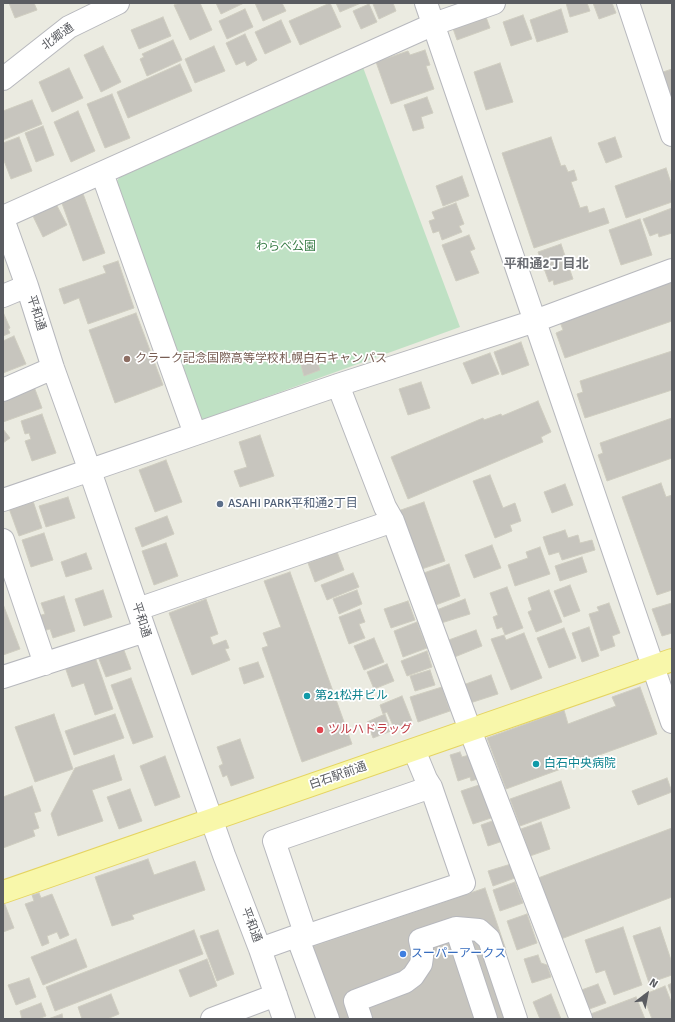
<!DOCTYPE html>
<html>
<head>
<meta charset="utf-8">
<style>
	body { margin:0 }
	#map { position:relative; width:675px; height:1022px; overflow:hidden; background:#ebebe1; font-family:Signika,sans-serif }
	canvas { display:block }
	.frame { position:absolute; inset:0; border:4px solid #5a5c61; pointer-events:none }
	.north { position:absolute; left:627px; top:974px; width:40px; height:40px; -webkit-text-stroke:3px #fff; paint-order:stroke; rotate:32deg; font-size:11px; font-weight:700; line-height:16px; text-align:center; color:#5a5c61 }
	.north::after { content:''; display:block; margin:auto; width:14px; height:18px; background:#5a5c61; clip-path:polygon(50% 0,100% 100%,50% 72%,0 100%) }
</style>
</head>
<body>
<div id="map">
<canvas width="675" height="1022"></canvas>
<div class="frame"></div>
<div class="north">N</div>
</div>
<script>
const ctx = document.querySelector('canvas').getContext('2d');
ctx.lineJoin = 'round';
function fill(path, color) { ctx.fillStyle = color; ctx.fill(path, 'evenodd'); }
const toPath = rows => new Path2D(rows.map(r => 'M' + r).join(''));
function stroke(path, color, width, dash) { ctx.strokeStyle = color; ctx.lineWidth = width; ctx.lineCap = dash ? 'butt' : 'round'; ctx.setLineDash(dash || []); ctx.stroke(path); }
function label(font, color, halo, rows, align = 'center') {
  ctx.font = font + ' Signika,"Noto Sans JP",sans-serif'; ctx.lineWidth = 3.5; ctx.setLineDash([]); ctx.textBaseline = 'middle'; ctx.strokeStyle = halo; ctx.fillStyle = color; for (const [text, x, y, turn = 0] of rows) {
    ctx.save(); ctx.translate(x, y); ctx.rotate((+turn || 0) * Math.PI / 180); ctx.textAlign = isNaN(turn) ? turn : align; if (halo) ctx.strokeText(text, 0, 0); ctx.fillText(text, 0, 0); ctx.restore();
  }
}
const green = toPath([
	[361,62,460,327,200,421,116,182,122,174]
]);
const building = toPath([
	[9,3,34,3,37,10,15,18,9,3],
	[179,3,200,3,212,30,190,40,174,5,179,3],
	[216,3,244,3,221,14,216,3],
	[255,3,282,3,286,11,263,21,255,3],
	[330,3,341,27,300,45,289,21,330,3],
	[336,3,361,3,340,12,336,3],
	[375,3,393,3,396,11,379,19,373,4,375,3],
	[566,3,587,3,590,11,570,17,566,3],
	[593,3,612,3,616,13,599,19,593,3],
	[369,4,377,22,361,29,353,11,369,4],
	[482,6,490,28,457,40,449,17,482,6],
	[245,9,253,27,227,39,219,21,245,9],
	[561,9,568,32,537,42,530,20,561,9],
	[523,15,532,39,511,46,503,22,523,15],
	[163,17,171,36,139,49,131,30,163,17],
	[281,20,291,42,265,54,255,32,281,20],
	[245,34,257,60,247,66,245,61,236,65,226,43,245,34],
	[173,40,182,60,147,76,140,59,144,57,142,54,173,40],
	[103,46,121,82,101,92,84,55,103,46],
	[214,46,225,71,195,83,185,59,214,46],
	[425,50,430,65,426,66,434,89,391,104,376,62,408,51,410,55,425,50],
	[500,63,513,102,486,110,474,72,500,63],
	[180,64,192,91,128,118,117,92,180,64],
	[69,68,83,98,52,112,39,82,69,68],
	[672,69,672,94,668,95,660,73,672,69],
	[112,94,130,138,105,148,87,104,112,94],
	[427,97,433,113,421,117,424,128,413,131,404,105,427,97],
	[32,100,42,124,3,140,3,111,32,100],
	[78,111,95,151,71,162,54,122,78,111],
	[43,126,54,155,36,162,25,133,43,126],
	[19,137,32,171,11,179,3,158,3,143,19,137],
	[551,137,561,166,565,165,568,172,574,170,577,180,571,182,580,208,587,206,589,213,604,208,609,223,534,248,502,153,551,137],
	[615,137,622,157,606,163,598,143,615,137],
	[666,168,672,186,672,202,626,218,615,186,666,168],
	[462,176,469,196,443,206,436,186,462,176],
	[82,191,105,253,83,261,60,198,82,191],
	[54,200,67,225,43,237,31,212,54,200],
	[456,203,464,224,459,226,462,232,442,240,439,231,433,233,429,221,435,219,432,212,456,203],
	[672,208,672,233,659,237,658,233,650,236,643,219,672,208],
	[640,219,652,255,621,265,609,230,640,219],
	[469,235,475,249,470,251,479,273,456,281,442,245,469,235],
	[561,244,573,279,554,285,553,280,549,282,538,252,561,244],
	[118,261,134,308,88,324,79,298,64,304,59,289,106,273,103,266,118,261],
	[672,282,672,321,565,358,556,333,563,330,560,322,672,282],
	[3,312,10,328,8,329,10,333,3,336,3,312],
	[136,313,163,385,115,403,89,330,136,313],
	[14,336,26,364,3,373,3,341,14,336],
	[521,342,529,365,502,375,494,352,521,342],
	[672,351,672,390,585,418,577,394,583,392,580,381,672,351],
	[490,353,499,374,472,384,463,363,490,353],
	[316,359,320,370,304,376,301,365,316,359],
	[421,382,430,408,408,415,399,389,421,382],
	[33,384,42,408,3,422,3,395,33,384],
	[538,401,551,432,541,437,543,442,408,499,391,457,483,418,484,420,501,414,502,416,538,401],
	[42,414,56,453,32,461,25,441,31,439,29,433,25,434,21,421,42,414],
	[672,418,672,458,607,481,598,455,603,453,600,443,672,418],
	[3,429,10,438,3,443,3,429],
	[260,435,274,476,240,487,234,471,247,467,239,442,260,435],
	[166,460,182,502,155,512,139,470,166,460],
	[490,475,503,508,515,503,521,521,510,525,512,531,495,538,473,481,490,475],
	[661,483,666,497,672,495,672,590,657,595,622,497,661,483],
	[565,484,573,505,552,513,544,492,565,484],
	[31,495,42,528,19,536,7,503,31,495],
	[68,497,75,518,46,527,39,506,68,497],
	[424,502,445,561,419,570,398,511,424,502],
	[167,516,174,534,142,547,135,528,167,516],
	[565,530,568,538,578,535,580,543,592,540,595,550,562,560,559,552,549,555,543,537,565,530],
	[44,533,53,560,31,567,22,540,44,533],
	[166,543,178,576,154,585,142,551,166,543],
	[492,545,501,568,474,578,465,555,492,545],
	[540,547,550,574,515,586,508,565,528,558,526,552,540,547],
	[337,552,344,570,315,582,308,563,337,552],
	[86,553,92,569,66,577,61,562,86,553],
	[582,557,587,572,560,581,555,566,582,557],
	[449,564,460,596,433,606,421,574,449,564],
	[290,572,352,744,302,762,262,648,268,646,263,633,281,627,264,581,290,572],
	[353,573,359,587,327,600,321,585,353,573],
	[570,585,580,611,564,617,554,591,570,585],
	[507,587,523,628,505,635,502,627,497,629,493,617,498,615,490,593,507,587],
	[103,590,112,617,84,626,75,599,103,590],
	[357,590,362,604,339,614,333,599,357,590],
	[549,590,562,622,536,632,528,612,532,610,528,598,549,590],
	[64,596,75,631,53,638,50,629,43,631,38,616,45,614,41,603,64,596],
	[206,599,218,634,210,637,213,645,226,640,229,648,225,649,230,660,192,675,169,613,206,599],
	[465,599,470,614,438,624,434,611,465,599],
	[408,601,415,620,391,628,384,609,408,601],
	[609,603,620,633,612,636,615,646,601,651,589,614,599,611,597,607,609,603],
	[672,603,672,633,662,636,652,609,672,603],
	[3,604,20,649,3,655,3,604],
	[360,609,365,622,359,624,365,638,349,644,339,617,360,609],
	[417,622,427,648,403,657,394,631,417,622],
	[589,627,599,656,582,662,572,633,589,627],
	[564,628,576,658,549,668,537,638,564,628],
	[476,630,482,646,452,658,446,641,476,630],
	[524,633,542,678,511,690,491,639,504,635,506,640,524,633],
	[374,638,384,662,364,670,354,646,374,638],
	[122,645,131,669,106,677,97,654,122,645],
	[427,651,432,667,407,676,401,661,427,651],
	[94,654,113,709,95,715,84,683,72,687,64,664,94,654],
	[258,662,264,677,244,684,239,668,258,662],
	[387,664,394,681,374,689,367,672,387,664],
	[430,670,435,685,415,691,410,676,430,670],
	[491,675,498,694,470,703,463,685,491,675],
	[131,678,153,737,133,744,111,685,131,678],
	[442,687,450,711,418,722,410,697,442,687],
	[640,687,657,734,506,789,487,738,564,710,568,724,616,706,612,697,640,687],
	[402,696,412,721,394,728,387,712,383,714,380,705,402,696],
	[54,714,73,769,35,782,15,727,54,714],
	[115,714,124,738,74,755,65,731,115,714],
	[385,714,391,731,373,738,367,722,385,714],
	[240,739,254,778,231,786,227,775,223,777,219,766,223,764,217,747,240,739],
	[460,752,462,757,473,754,481,778,471,781,470,777,458,781,450,755,460,752],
	[114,755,122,780,92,790,103,821,58,836,51,814,75,768,114,755],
	[165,756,180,797,155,806,140,766,165,756],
	[667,778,672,792,638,805,632,791,667,778],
	[561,781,570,808,520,826,510,799,561,781],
	[488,782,500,815,473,824,461,791,488,782],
	[32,786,41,811,34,813,39,828,33,830,35,836,3,848,3,797,32,786],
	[130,789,142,821,119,829,107,797,130,789],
	[498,819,506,840,488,846,481,825,498,819],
	[541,822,550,849,530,856,521,829,541,822],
	[672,828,672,897,561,939,538,878,672,828],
	[148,859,154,875,195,861,205,890,132,915,134,919,112,926,95,877,148,859],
	[511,864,515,878,493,886,488,871,511,864],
	[515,882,523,903,500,911,493,890,515,882],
	[485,888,506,950,498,952,521,1019,318,1019,308,948,485,888],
	[39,893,41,898,52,894,69,935,60,939,57,932,47,936,49,943,42,946,25,904,34,901,32,895,39,893],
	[3,902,4,902,14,928,3,932,3,902],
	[527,914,537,943,517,950,507,921,527,914],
	[623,927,642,985,614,995,605,970,596,973,585,940,623,927],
	[660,927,672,963,672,975,649,983,633,936,660,927],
	[194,930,203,954,55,1011,46,987,194,930],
	[218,930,234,974,217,981,200,936,218,930],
	[76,939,87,967,43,985,31,957,76,939],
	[538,955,541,963,547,965,551,977,532,983,524,959,538,955],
	[207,959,217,986,190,997,179,970,207,959],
	[29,978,36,997,16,1005,8,985,29,978],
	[672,983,672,996,668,985,672,983],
	[598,984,606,1003,584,1011,576,992,598,984],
	[665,986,672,1004,672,1019,652,1019,643,995,665,986],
	[111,994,119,1014,107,1019,82,1019,78,1007,111,994],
	[551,994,561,1019,540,1019,533,1002,551,994],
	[636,997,645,1019,589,1019,588,1015,636,997],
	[41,1003,46,1016,38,1019,22,1019,20,1011,41,1003],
	[62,1014,63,1019,48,1019,62,1014]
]);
const minor = toPath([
	[426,3,672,722],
	[628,3,672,135],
	[3,79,69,27,118,3],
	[102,173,195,434],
	[3,217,434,24,494,3],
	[3,219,27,286,53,368,90,471,145,631,224,855,260,949,284,1019],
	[3,296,27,286],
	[338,385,385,507,393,521,470,730,581,1019],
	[3,390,53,368],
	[3,500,338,385,535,321,672,270],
	[3,540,45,664],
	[138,609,393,521],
	[3,677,145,631],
	[414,750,426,779,431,787,464,883,306,936,274,841,431,787],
	[456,928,486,1019],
	[297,936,328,1019],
	[260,949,305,933],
	[212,1019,276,995],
	[361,1019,355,1001,405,982,413,976,421,964,422,957,422,949,420,940,456,928,479,930,489,939,516,1019]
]);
const major = toPath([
	[3,892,672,660]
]);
const markers = [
	[127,359,4,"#8d6e63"],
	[220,504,4,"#5c6f8a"],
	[307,696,4,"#0f9aa8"],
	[320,730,4,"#e0444e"],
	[536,764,4,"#0f9aa8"],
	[403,954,4,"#3f7fe0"]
];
const streetNames = [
	["北郷通",58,37,-36],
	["平和通",36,313,72],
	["平和通",141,620,72],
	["白石駅前通",338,776,-19],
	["平和通",251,925,69]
];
const parkNames = [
	["わらべ公園",286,247]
];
const educationNames = [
	["クラーク記念国際高等学校札幌白石キャンパス",135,359]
];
const serviceNames = [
	["ASAHI PARK平和通2丁目",228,504]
];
const cultureNames = [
	["第21松井ビル",315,696],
	["白石中央病院",544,764]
];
const healthNames = [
	["ツルハドラッグ",328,730]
];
const shopNames = [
	["スーパーアークス",411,954]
];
const neighbourhoodNames = [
	["平和通2丁目北",546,265]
];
fill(green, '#bfe1c4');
fill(building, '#c7c5be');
stroke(building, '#cfcdc0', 1);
stroke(minor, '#b7b8bd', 24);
stroke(major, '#e5d461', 24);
stroke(minor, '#fff', 22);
stroke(major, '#f8f7aa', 22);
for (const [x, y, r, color] of markers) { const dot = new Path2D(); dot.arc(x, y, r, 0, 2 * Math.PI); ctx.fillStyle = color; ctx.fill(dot); stroke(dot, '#fff', 1.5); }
label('12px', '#5a5c61', '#fff', streetNames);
label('12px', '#3b7e49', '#fff', parkNames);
label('12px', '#785e54', '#fff', educationNames, 'left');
label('12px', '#4e5e75', '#fff', serviceNames, 'left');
label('12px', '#0d838f', '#fff', cultureNames, 'left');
label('12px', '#be3a42', '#fff', healthNames, 'left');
label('12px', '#366cbe', '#fff', shopNames, 'left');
label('bold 13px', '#6b6d73', '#fff', neighbourhoodNames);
</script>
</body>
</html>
